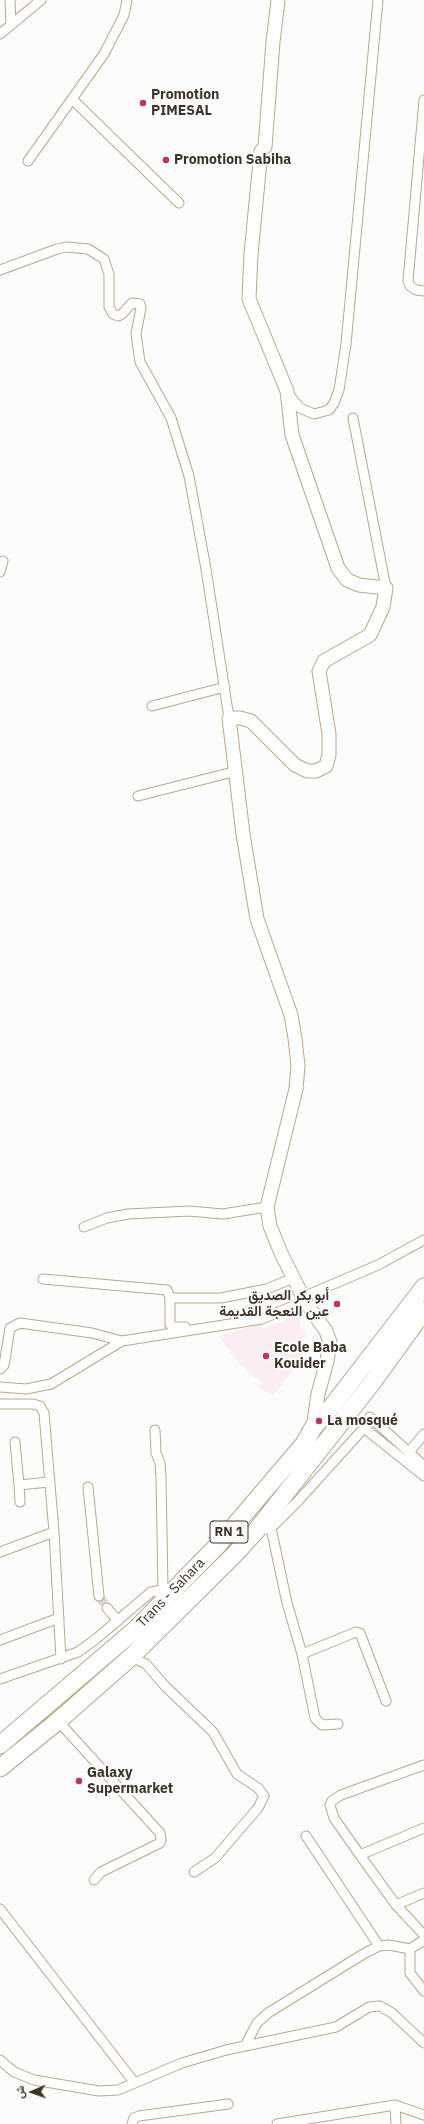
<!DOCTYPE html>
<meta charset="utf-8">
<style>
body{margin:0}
#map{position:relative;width:424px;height:2124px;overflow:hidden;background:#fcfcfc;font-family:"IBM Plex Sans",Vazirmatn,sans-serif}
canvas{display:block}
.north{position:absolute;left:12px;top:2072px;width:40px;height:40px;-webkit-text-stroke:3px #fcfcfc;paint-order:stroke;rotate:268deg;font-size:11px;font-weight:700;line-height:16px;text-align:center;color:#3d3429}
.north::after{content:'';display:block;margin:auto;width:14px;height:18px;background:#3d3429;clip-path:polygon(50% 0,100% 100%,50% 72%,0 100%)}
</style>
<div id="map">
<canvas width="424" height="2124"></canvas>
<div class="north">ش</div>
</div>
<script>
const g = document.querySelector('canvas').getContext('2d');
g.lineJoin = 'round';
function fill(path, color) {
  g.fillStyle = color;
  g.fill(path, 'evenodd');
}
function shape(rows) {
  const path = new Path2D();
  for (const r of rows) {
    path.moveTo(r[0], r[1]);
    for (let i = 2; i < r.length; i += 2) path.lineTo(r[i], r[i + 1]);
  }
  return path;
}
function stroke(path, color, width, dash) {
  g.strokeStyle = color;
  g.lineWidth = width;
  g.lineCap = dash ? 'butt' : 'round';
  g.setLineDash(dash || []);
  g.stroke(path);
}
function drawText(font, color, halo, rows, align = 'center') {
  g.font = font + ' "IBM Plex Sans",Vazirmatn,sans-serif';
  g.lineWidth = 4;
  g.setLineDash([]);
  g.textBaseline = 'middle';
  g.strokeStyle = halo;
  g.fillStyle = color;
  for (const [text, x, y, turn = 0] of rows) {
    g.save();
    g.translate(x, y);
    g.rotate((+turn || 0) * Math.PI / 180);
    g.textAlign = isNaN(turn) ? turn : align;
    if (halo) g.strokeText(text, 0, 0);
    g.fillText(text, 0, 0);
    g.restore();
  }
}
const education = shape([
 [296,1311,303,1331,307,1336,301,1339,302,1353,297,1360,302,1364,299,1367,297,1365,273,1396,258,1387,262,1383,239,1364,219,1337,260,1324,262,1329,286,1321,284,1315]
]);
const streetTunnel = shape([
 [99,1596,107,1608]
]);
const street = shape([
 [10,0,11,25],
 [0,34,41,0],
 [72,99,179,203],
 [424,100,408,281,410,286,416,290,424,291],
 [28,161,104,54,124,15,127,0],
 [0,270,57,249,66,247,88,249,104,259,109,274,109,307,113,314,118,316,122,314,132,303,140,304,141,308,136,334,140,362,171,418,189,476,206,569,229,718],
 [289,395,300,408,314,414,329,410,334,403,339,390,346,344,378,0],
 [353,418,386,588],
 [0,572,3,561],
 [152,706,225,687],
 [138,796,237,771],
 [84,1227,107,1218,128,1214,189,1211,223,1214,267,1207],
 [43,1279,167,1290,170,1298,221,1298,267,1289,293,1278],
 [303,1297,378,1265,424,1240],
 [170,1298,170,1325,174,1327,185,1327],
 [0,1369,4,1365,10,1328,20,1323,92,1333,122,1341],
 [0,1387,26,1389,51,1384,122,1341,262,1319,305,1301],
 [0,1404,33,1404,40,1406,44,1413,54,1532],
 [364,1428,424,1476],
 [155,1430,156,1453,160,1463,161,1477,163,1589],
 [15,1442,19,1485],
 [409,1452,424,1434],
 [88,1487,99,1596],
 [20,1502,19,1485,49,1482],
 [271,1528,287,1603,302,1654,315,1718,322,1725,338,1724],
 [257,1531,271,1528,298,1501,364,1428,370,1417,424,1466],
 [0,1552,54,1532,61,1659],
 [107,1608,118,1621],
 [0,1640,59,1618],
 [302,1654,356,1632,360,1633,386,1701],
 [131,1657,146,1664,165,1686,213,1732,237,1774,258,1788,264,1796,258,1808,215,1858,194,1872],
 [0,1679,78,1652,96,1639,151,1592,174,1588],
 [58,1721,160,1833,161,1839,160,1843,101,1872,94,1880],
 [424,1765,341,1795,332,1801,330,1805,334,1818,360,1855,396,1905,424,1935],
 [306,1836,379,1946],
 [360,1855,424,1828],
 [396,1905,424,1893],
 [0,1909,134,2082],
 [410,1949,410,1973,424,1991],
 [245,2046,257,2023,268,2013,365,1953,379,1946,389,1945,410,1949,424,1940],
 [0,2060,14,2072,34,2080,99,2091,118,2090,182,2063,226,2050,336,2027,369,2007,380,2006,392,2013,424,2043],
 [395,2105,396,2124],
 [132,2124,134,2118,139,2116,228,2104],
 [277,2124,395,2105,424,2115]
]);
const secondary = shape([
 [278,0,273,42,265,147,261,151,251,254,249,299,287,391,292,435,338,568,347,580,359,585,386,588,383,607,370,635,324,661,319,671,329,734,329,755,326,766,316,771,307,771,295,765,251,721,240,718,229,718,243,834,257,919,291,1015,295,1038,298,1066,296,1089,267,1207,270,1226,281,1253,305,1301,326,1331,330,1342,327,1361,318,1394,313,1428]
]);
const highway = shape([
 [0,1745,136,1629,217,1546,304,1444,313,1428,333,1405,424,1287],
 [0,1768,58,1721,131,1657,234,1555,256,1531,372,1383,424,1311]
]);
const markers = [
 [143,103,4,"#bc3168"],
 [166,160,4,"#bc3168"],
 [337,1304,4,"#bc3168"],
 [266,1356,4,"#bc3168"],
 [319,1421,4,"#bc3168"],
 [79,1781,4,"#bc3168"]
];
const shields = [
 [229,1532,38]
];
const shieldNames = [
 ["RN 1",229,1532]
];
const poiNames = [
 ["Promotion",151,95],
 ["PIMESAL",151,111],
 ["Promotion Sabiha",174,160],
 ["أبو بكر الصديق",329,1296,"right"],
 ["عين النعجة القديمة",329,1312,"right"],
 ["Ecole Baba",274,1348],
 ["Kouider",274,1364],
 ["La mosqué",327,1421],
 ["Galaxy",87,1773],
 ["Supermarket",87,1789]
];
const streetNames = [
 ["Trans - Sahara",171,1593,-46]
];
fill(education, '#fcedf3');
stroke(streetTunnel, '#d6d4d2', 9, [9, 4.5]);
stroke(street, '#bba68a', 11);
stroke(secondary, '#bba68a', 15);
stroke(highway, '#bba68a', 19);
stroke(street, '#fff', 9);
stroke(secondary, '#fff', 13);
stroke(highway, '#fff', 17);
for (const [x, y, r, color] of markers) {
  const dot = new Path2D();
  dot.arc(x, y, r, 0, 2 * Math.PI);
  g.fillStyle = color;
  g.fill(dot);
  stroke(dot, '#fcfcfc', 1.5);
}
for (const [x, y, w] of shields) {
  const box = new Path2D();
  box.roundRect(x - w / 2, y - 11, w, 22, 3);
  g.fillStyle = '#fcfcfc';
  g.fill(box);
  stroke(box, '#3d3429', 1);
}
drawText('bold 13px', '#3d3429', null, shieldNames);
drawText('bold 14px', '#3d3429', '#fcfcfc', poiNames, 'left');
drawText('14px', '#3d3429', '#fcfcfc', streetNames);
</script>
